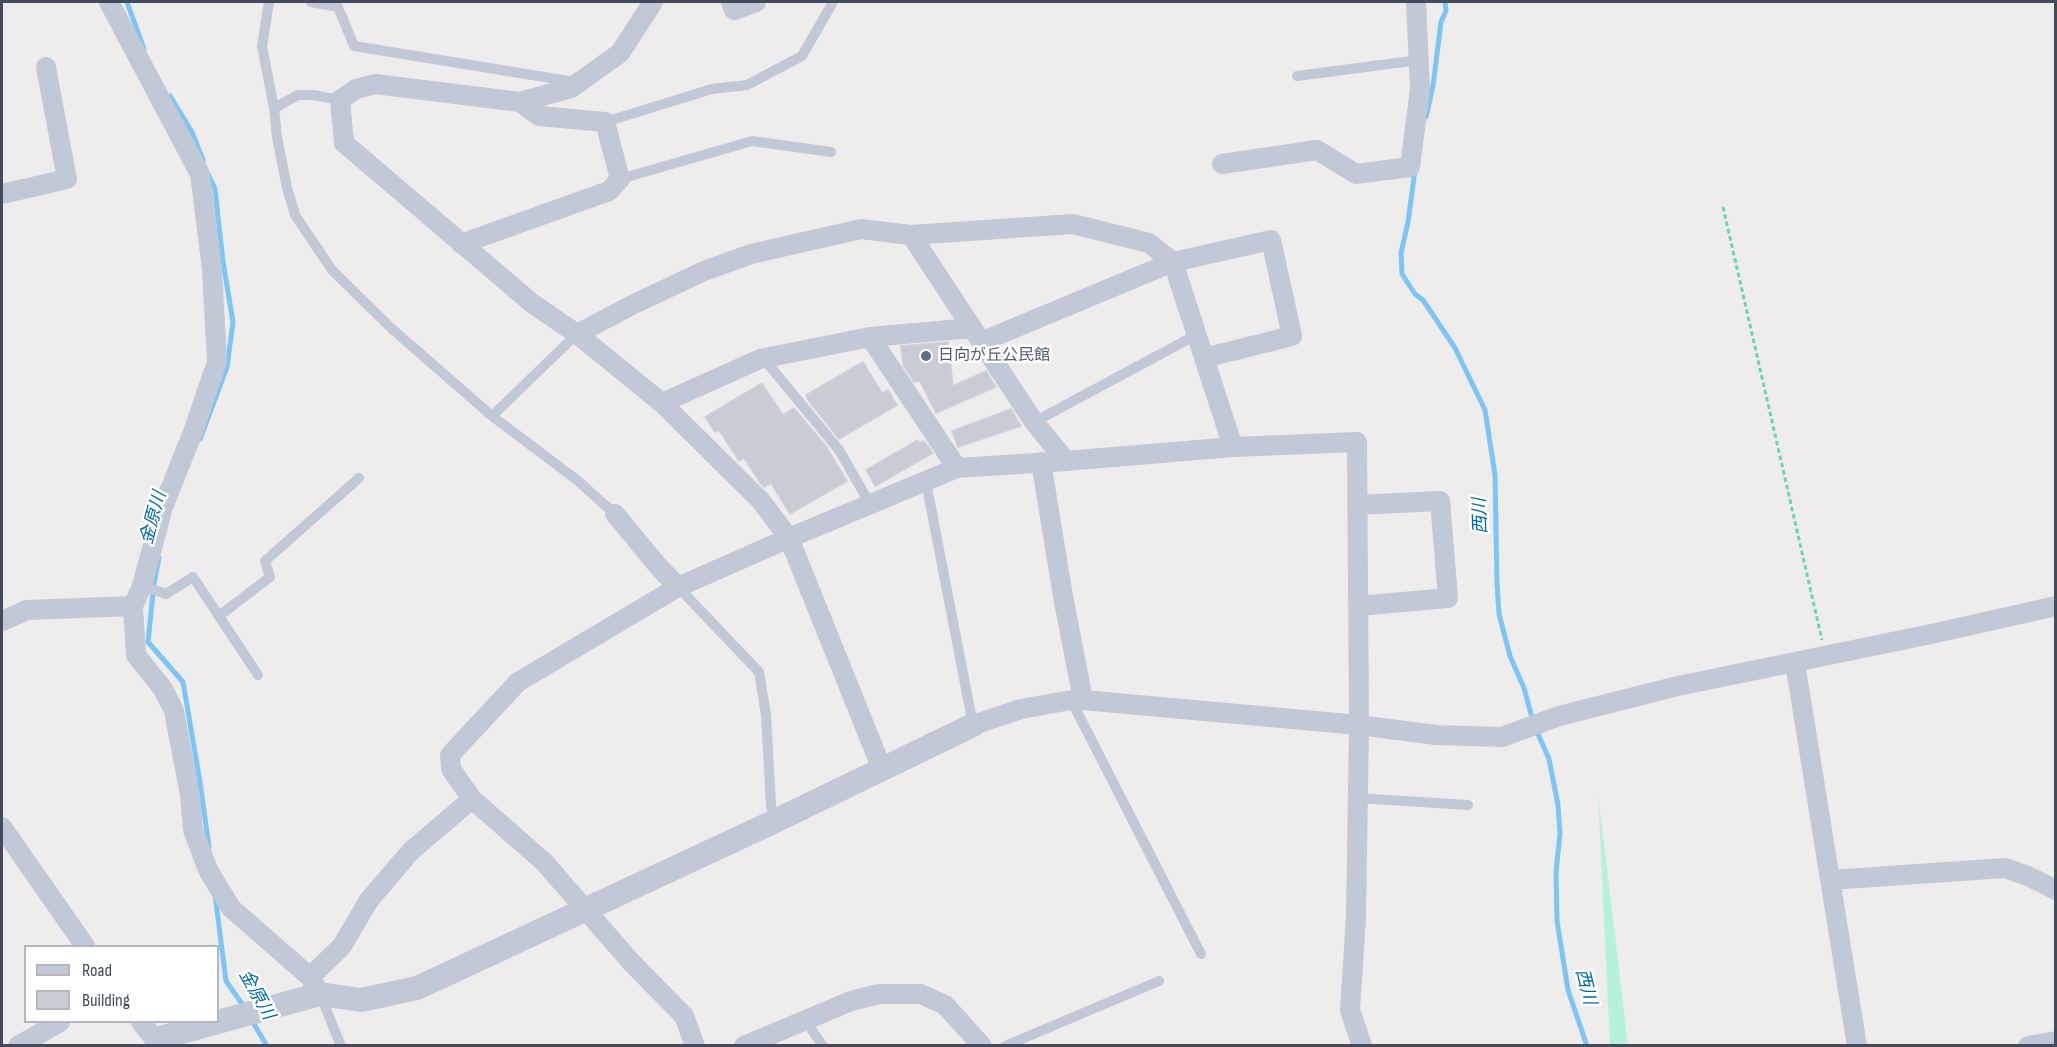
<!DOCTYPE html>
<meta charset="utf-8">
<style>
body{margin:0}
#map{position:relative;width:2057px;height:1047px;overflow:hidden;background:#efecec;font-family:"Sofia Sans Condensed",sans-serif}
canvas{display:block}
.frame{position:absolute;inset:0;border:3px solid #434b5c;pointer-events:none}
.legend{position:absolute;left:24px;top:945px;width:195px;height:78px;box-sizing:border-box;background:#fff;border:2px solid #b4b7be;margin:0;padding:8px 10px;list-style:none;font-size:18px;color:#434b5c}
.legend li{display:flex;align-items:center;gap:12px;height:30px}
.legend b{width:30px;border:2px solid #b4b7be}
</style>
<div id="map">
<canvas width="2057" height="1047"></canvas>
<div class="frame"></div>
<ul class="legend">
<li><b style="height:8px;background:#c1c8d6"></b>Road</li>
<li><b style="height:16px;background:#caccd5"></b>Building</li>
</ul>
</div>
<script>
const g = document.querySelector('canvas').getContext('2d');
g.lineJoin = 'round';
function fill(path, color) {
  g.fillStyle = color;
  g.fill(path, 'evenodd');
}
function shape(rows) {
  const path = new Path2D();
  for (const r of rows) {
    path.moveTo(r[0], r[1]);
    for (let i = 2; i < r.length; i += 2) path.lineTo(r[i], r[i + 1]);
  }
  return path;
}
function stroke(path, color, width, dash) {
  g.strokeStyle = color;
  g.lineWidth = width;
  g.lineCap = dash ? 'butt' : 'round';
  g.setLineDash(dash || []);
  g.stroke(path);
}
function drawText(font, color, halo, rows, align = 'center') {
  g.font = font + ' "Sofia Sans Condensed","Noto Sans JP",sans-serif';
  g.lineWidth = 5;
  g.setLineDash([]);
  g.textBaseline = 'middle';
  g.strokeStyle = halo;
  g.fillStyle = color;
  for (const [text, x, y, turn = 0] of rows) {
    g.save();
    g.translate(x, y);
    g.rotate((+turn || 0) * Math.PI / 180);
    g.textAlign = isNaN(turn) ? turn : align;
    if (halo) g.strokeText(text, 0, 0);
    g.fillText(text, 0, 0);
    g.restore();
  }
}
const green = shape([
 [1598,793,1628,1045,1610,1045]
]);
const stream = shape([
 [127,2,144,49],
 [170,96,192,132,203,160],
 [1426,117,1433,86,1441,22,1446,11,1445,2],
 [1415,170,1408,222,1401,253,1402,274,1415,294,1423,300,1455,348,1485,410,1495,475,1497,583,1499,614,1510,656,1524,688,1534,725,1549,759,1558,805,1560,834,1556,872,1557,921,1568,990,1587,1046],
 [200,439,227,367,233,322,223,262,215,189,208,174],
 [159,558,154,583,148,642,183,682,200,782,209,847],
 [215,895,226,981,245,1008],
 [251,1019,267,1046]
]);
const building = shape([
 [948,342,953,386,986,371,996,387,936,413,920,381,914,382,903,365,901,346,948,342],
 [863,362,882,393,888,390,897,405,839,439,808,400,806,395,863,362],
 [762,383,783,415,794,408,826,446,847,481,790,514,771,483,764,487,761,484,744,458,739,461,719,430,715,432,705,417,762,383],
 [1011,409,1021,426,958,447,952,431,1011,409],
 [918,440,919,443,924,441,933,453,875,486,866,470,918,440]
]);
const path = shape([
 [2055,88,2056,88],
 [1723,207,1822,640]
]);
const service = shape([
 [269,2,262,46,274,108],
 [311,2,338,7,354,46,575,82],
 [1297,76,1419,60],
 [340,100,313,95,298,95,274,108,277,137,287,188,295,215,332,270,391,328,492,416,577,480,615,514],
 [605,122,712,89,747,85,802,56,833,2],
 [620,179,752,141,831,152],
 [763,358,839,450,870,504],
 [492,416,577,334],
 [1034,422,1196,335],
 [926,482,973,725],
 [142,586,166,594,193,577,258,675],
 [678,587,759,672,766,715,771,806,775,821],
 [219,616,270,577,265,561,359,478],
 [1071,700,1201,954],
 [1358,798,1468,805],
 [320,994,341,1046],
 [805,1020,823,1046],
 [1005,1046,1159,981]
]);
const minor = shape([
 [109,2,200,174,212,270,217,362,193,432,163,507,142,586,133,606,136,655,163,689,174,711,190,795,193,830,208,870,231,908,310,977,320,994],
 [653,2,620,53,571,88,520,102,375,84,356,89,340,100,344,143,533,304,577,334,662,403,761,501,789,538,882,769],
 [731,2,734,10,756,2],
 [1222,164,1317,150,1356,174,1410,167,1420,89,1416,2],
 [2,194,67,179,46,67],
 [911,235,1034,422,1066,461],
 [461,244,609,191,620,179,605,122,539,116,520,102],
 [577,334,634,304,704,271,751,254,861,229,911,235,1073,224,1149,243,1173,262,1233,447],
 [870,337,957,468],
 [981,342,1173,262,1271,240,1292,336,1204,358],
 [662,403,760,359,870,337,972,328],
 [1041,462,1063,596,1083,700],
 [1357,505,1440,501,1448,598,1358,606],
 [615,514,658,566,678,587],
 [2,621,27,610,133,606],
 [1795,663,1857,1046],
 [973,725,1021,709,1071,700,1083,700,1359,725,1436,735,1502,737,1559,716,1678,686,1936,633,2056,606],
 [472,799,451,769,450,755,518,682,678,587,789,538,957,468,1066,461,1233,447,1357,442,1359,725,1356,917,1350,1010,1362,1046],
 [2,827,85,946],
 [1830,880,2005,868,2028,876,2056,890],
 [310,977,342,946,369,900,411,851,472,799,544,862,632,963,684,1016,695,1046],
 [141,1022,160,1046],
 [18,1046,60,1022],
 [744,1046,851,1001,879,994,921,994,945,1005,982,1046],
 [2028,1046,2056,1041]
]);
const tertiary = shape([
 [156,1039,320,994,361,1000,417,988,775,821,973,725]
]);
const markers = [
 [926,356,6,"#5c6f8a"]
];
const serviceNames = [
 ["日向が丘公民館",938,356]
];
const waterNames = [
 ["西川",1481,516,-92],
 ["金原川",154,518,-75],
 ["西川",1585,987,76],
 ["金原川",256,995,61]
];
fill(green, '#b4f3d9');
stroke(stream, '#7cc5f5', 5);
fill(building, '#caccd5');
stroke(building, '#cfd0d9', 1.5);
stroke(path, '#69d5b4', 3, [4.5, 3]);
stroke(service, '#c1c8d6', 10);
stroke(minor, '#c1c8d6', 20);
stroke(tertiary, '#c1c8d6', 24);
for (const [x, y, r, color] of markers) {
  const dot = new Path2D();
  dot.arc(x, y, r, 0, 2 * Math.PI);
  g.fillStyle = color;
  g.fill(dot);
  stroke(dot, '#fff', 2);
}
drawText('16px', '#4e5e75', '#fff', serviceNames, 'left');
drawText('italic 18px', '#006ab1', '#fff', waterNames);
</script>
